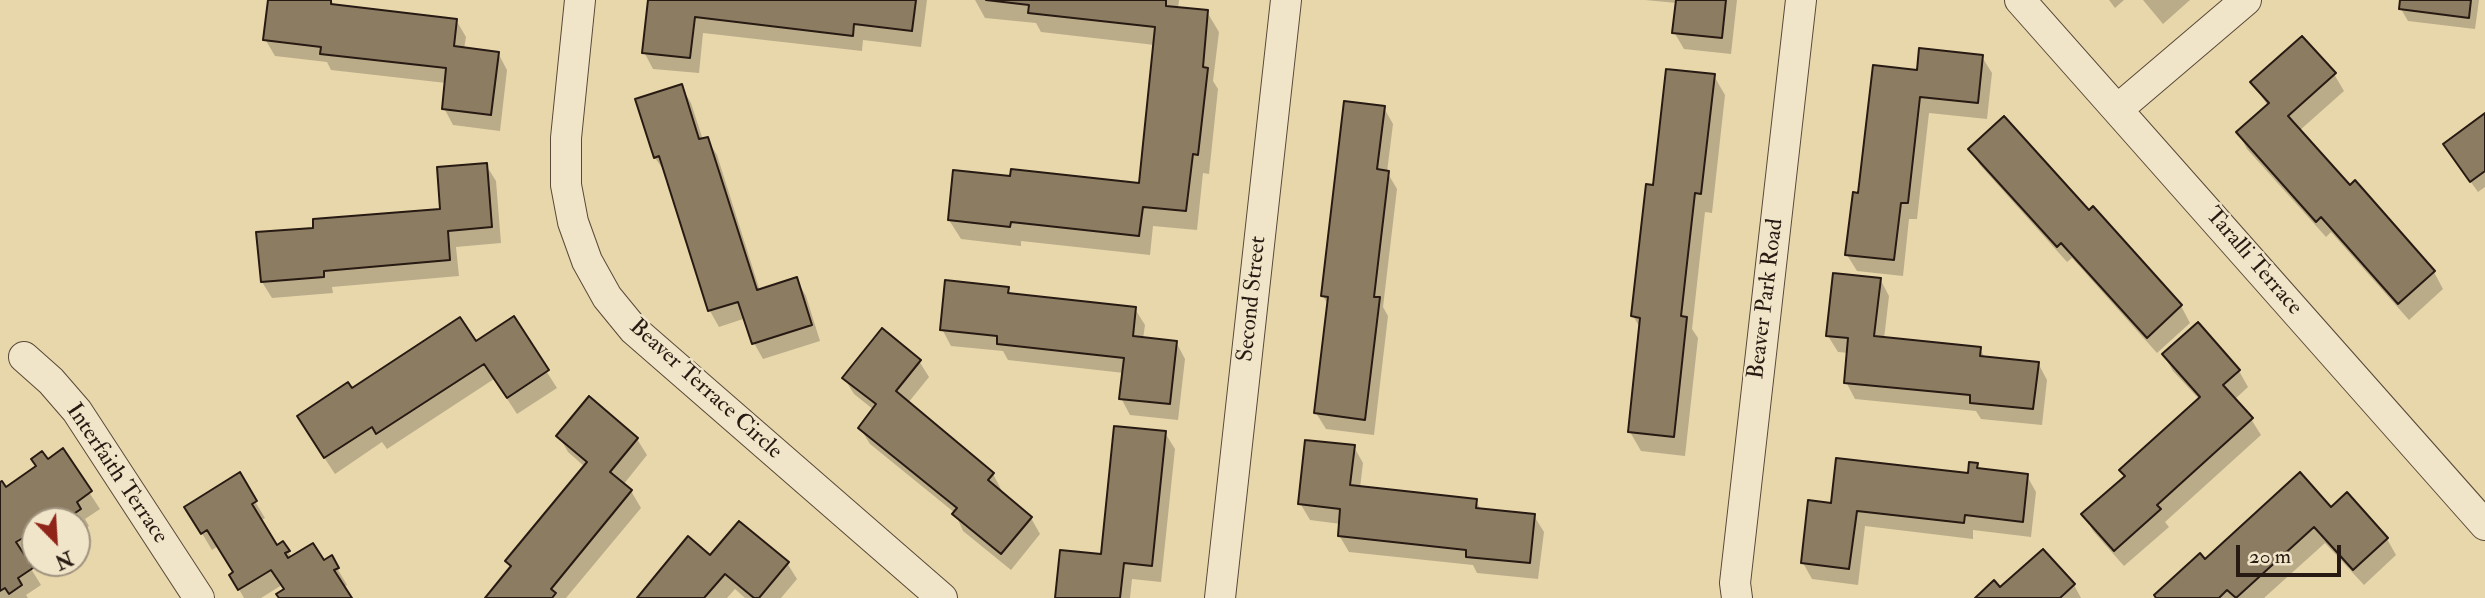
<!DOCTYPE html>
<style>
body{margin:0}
#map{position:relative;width:2485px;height:598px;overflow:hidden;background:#e9d7ac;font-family:"IM FELL Double Pica",serif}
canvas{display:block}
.north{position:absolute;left:21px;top:507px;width:70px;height:70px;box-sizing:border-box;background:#f1e5c9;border:2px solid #a09480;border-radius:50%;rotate:156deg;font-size:19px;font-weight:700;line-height:28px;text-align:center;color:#271a12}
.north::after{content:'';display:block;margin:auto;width:24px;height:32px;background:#8f2418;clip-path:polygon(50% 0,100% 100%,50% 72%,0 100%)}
.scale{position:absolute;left:2236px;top:545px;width:105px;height:32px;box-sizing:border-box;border:4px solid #271a12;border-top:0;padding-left:9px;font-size:21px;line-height:24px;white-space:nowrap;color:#271a12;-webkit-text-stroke:5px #f1e5c9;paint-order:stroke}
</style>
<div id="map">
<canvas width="2485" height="598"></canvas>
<div class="north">N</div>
<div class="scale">20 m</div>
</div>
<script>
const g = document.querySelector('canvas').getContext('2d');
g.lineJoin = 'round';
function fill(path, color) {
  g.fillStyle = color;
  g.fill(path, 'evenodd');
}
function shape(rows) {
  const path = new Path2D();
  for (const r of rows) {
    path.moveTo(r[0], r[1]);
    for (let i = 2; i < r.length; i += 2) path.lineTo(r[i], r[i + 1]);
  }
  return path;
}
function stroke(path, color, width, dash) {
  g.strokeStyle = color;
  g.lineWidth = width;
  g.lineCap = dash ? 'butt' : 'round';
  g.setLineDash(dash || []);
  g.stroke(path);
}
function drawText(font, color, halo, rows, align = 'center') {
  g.font = font + ' "IM FELL Double Pica",serif';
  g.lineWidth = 5;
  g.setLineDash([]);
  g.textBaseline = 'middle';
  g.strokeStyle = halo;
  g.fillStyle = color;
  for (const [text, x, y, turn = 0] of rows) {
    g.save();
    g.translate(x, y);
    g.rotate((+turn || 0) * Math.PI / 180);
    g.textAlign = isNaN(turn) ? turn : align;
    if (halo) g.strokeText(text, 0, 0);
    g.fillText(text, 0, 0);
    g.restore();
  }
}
const shadow = shape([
 [270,0,331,0,335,6,456,20,466,37,464,49,498,53,507,70,500,131,453,125,444,108,446,83,331,70,327,62,275,56,265,39],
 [649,0,927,0,921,47,863,40,862,51,703,33,699,73,653,69,644,52],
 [975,0,1179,0,1178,9,1207,12,1219,32,1213,81,1218,89,1209,174,1203,173,1197,230,1153,226,1150,255,1021,241,1021,246,961,239,949,220,1140,185,1155,45,1041,32,1036,23,985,18],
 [1645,0,1737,0,1731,54,1684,49,1674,32,1677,3],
 [2109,0,2124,0,2115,8],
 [2143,0,2190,0,2163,24],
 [2402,0,2479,0,2475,29,2408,21,2401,9],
 [1982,57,1992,73,1987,119,1929,113,1917,219,1909,219,1903,276,1857,271,1847,255,1860,194,1919,72],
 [2334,74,2344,91,2299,131,2350,188,2355,183,2434,272,2443,289,2409,320,2331,232,2326,237,2247,149,2238,132,2268,106,2252,82],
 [1714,76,1725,95,1712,213,1705,212,1692,329,1698,338,1685,456,1641,451,1630,432,1641,329,1633,316,1655,186],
 [681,86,691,103,703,140,707,139,717,155,760,291,796,279,806,296,820,341,763,359,754,343,746,318,719,327,710,311,666,173,655,158,637,100],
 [1384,108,1393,124,1387,172,1397,189,1383,307,1388,316,1374,435,1326,429,1316,413,1329,306,1323,296],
 [2485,115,2485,187,2478,192,2452,156],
 [1970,149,2089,213,2093,209,2181,306,2190,323,2157,353,2072,258,2067,262,1980,165],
 [486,165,496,181,501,243,456,247,459,276,332,287,333,293,272,298,262,282,315,230,442,210],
 [1880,279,1889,296,1884,339,1980,349,1985,358,2038,363,2047,380,2042,425,1981,419,1976,411,1855,399,1846,382,1849,353,1838,352,1828,336],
 [1008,288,1011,295,1135,309,1145,325,1143,339,1176,342,1185,359,1178,420,1130,415,1121,398,1124,373,1008,360,1003,351,951,346,942,329],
 [513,319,557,388,517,414,494,379,387,449,382,442,335,474,308,433,352,390,476,343],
 [2164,355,2239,371,2248,387,2234,400,2251,419,2261,435,2165,522,2169,527,2124,566,2093,531,2084,514,2126,477,2200,400,2173,371],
 [919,361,929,377,908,403,993,474,1002,491,1001,492,1031,518,1040,534,1011,570,963,531,955,513,870,444,860,428,874,410,854,394,844,378],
 [1165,433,1175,449,1161,582,1132,579,1130,598,1056,598,1103,556],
 [559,436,637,439,647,455,623,485,631,491,641,508,566,598,487,598,512,568,507,561,585,467,568,452],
 [1354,447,1363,463,1360,488,1476,501,1481,510,1534,516,1544,532,1538,579,1477,573,1473,565,1349,552,1339,535,1341,524,1310,520,1300,503],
 [62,451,100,509,85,519,89,526,79,532,77,521,35,521,35,555,34,554,25,559,41,585,26,595,28,598,0,598,0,484,5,489],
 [1977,465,1980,470,2027,476,2036,492,2031,537,1973,530,1973,539,1865,526,1858,585,1812,579,1803,563,1832,505,1970,475],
 [239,475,265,518,260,521,277,547,283,543,292,558,323,563,331,558,347,585,343,587,350,598,281,598,285,590,282,585,261,598,244,598,231,576,235,573,218,546,212,550,186,507],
 [2331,509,2387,539,2396,555,2364,585,2325,543,2264,598,2157,598,2205,561],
 [710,557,787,563,797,579,781,598,745,598,735,589,727,598,639,598],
 [2074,585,2081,598,1977,598,2000,590]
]);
const building = shape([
 [268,0,331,0,331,4,457,19,454,46,499,52,491,115,442,109,446,68,320,54,321,47,263,40,268,0],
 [648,0,916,0,912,31,854,24,853,36,695,17,690,58,642,53,648,0],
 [986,0,1166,0,1166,6,1208,10,1203,67,1208,68,1198,155,1193,154,1186,211,1143,207,1139,236,1011,222,1010,227,948,220,953,170,1010,176,1011,169,1139,183,1155,27,1028,13,1029,5,986,0],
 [1676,0,1726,0,1722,38,1672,33,1676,0],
 [2400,0,2471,0,2469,18,2399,9,2400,0],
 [2302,36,2336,73,2288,116,2350,185,2355,180,2435,271,2398,304,2321,217,2316,222,2236,132,2269,103,2250,82,2302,36],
 [1919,48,1983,55,1978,103,1920,97,1908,203,1901,203,1894,260,1845,255,1853,192,1858,193,1873,65,1917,70,1919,48],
 [1666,69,1715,74,1701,194,1695,193,1681,316,1687,317,1674,437,1628,432,1640,318,1631,316,1646,184,1653,185,1666,69],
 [682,84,699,139,708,137,757,290,797,277,812,325,752,344,738,302,708,311,659,156,654,158,635,99,682,84],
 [1344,101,1385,106,1377,169,1389,171,1374,297,1380,297,1365,420,1314,413,1328,297,1321,296,1344,101],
 [2485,113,2485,171,2470,182,2443,144,2485,113],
 [2004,116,2089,210,2093,206,2182,305,2147,338,2061,243,2057,247,1968,149,2004,116],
 [487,163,492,227,448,231,450,260,324,271,324,277,261,282,256,232,313,228,313,219,440,209,437,167,487,163],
 [1833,273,1881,278,1874,336,1981,347,1980,356,2039,362,2033,409,1970,403,1970,395,1844,383,1848,338,1826,336,1833,273],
 [945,280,1009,287,1008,293,1136,307,1133,336,1177,341,1170,404,1119,399,1124,358,997,344,997,336,940,330,945,280],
 [514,316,549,370,507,398,484,364,376,434,372,427,324,458,297,416,348,382,352,388,460,317,476,341,514,316],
 [2198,322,2240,370,2223,385,2253,418,2157,505,2161,509,2114,551,2081,514,2125,476,2119,470,2200,397,2162,354,2198,322],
 [882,328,921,360,896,391,994,473,988,480,1032,517,1001,554,952,514,957,508,858,428,876,404,842,378,882,328],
 [589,396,638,438,610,472,632,490,551,589,556,593,552,598,485,598,511,566,505,561,587,462,556,436,589,396],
 [1114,426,1166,431,1152,566,1124,563,1120,598,1055,598,1060,550,1101,554,1114,426],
 [1305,440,1355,445,1350,485,1477,499,1476,508,1535,514,1530,563,1466,557,1466,550,1338,536,1340,509,1298,504,1305,440],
 [63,448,92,491,77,502,81,509,69,517,64,511,49,521,35,521,35,539,27,544,23,538,16,542,33,568,18,578,22,585,9,594,5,588,0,591,0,482,2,481,6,487,36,466,31,459,42,451,48,459,63,448],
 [1836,458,1968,473,1969,462,1978,463,1977,468,2028,474,2023,522,1965,515,1964,523,1857,511,1849,569,1801,563,1808,500,1831,503,1836,458],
 [240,472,257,501,252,504,277,545,283,541,290,551,285,553,288,558,313,543,324,560,332,555,339,568,334,570,352,598,279,598,276,594,284,589,271,570,238,590,229,575,233,572,207,530,201,534,184,507,240,472],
 [2300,472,2331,507,2347,492,2388,538,2353,570,2314,527,2236,598,2227,590,2219,598,2156,598,2154,595,2200,553,2205,559,2300,472],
 [739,521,789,562,759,598,754,598,725,574,704,598,637,598,688,536,710,555,739,521],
 [2043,549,2075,584,2060,598,1975,598,1994,580,2000,587,2043,549]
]);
const minor = shape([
 [580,0,566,138,566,185,573,222,587,261,607,297,634,330,942,598],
 [2020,0,2485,525],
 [2118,109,2246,0],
 [24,357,51,381,77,411,199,598],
 [1220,598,1286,0],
 [1737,598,1735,583,1801,0]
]);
const streetNames = [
 ["Taralli Terrace",2253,262,49],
 ["Second Street",1253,299,-84],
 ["Beaver Park Road",1767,299,-83],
 ["Beaver Terrace Circle",705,390,42],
 ["Interfaith Terrace",116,474,56]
];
fill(shadow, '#0003');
fill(building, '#8c7c62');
stroke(building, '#271a12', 2);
stroke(minor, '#584938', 32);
stroke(minor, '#f1e5c9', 30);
drawText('23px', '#271a12', '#f1e5c9', streetNames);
</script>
